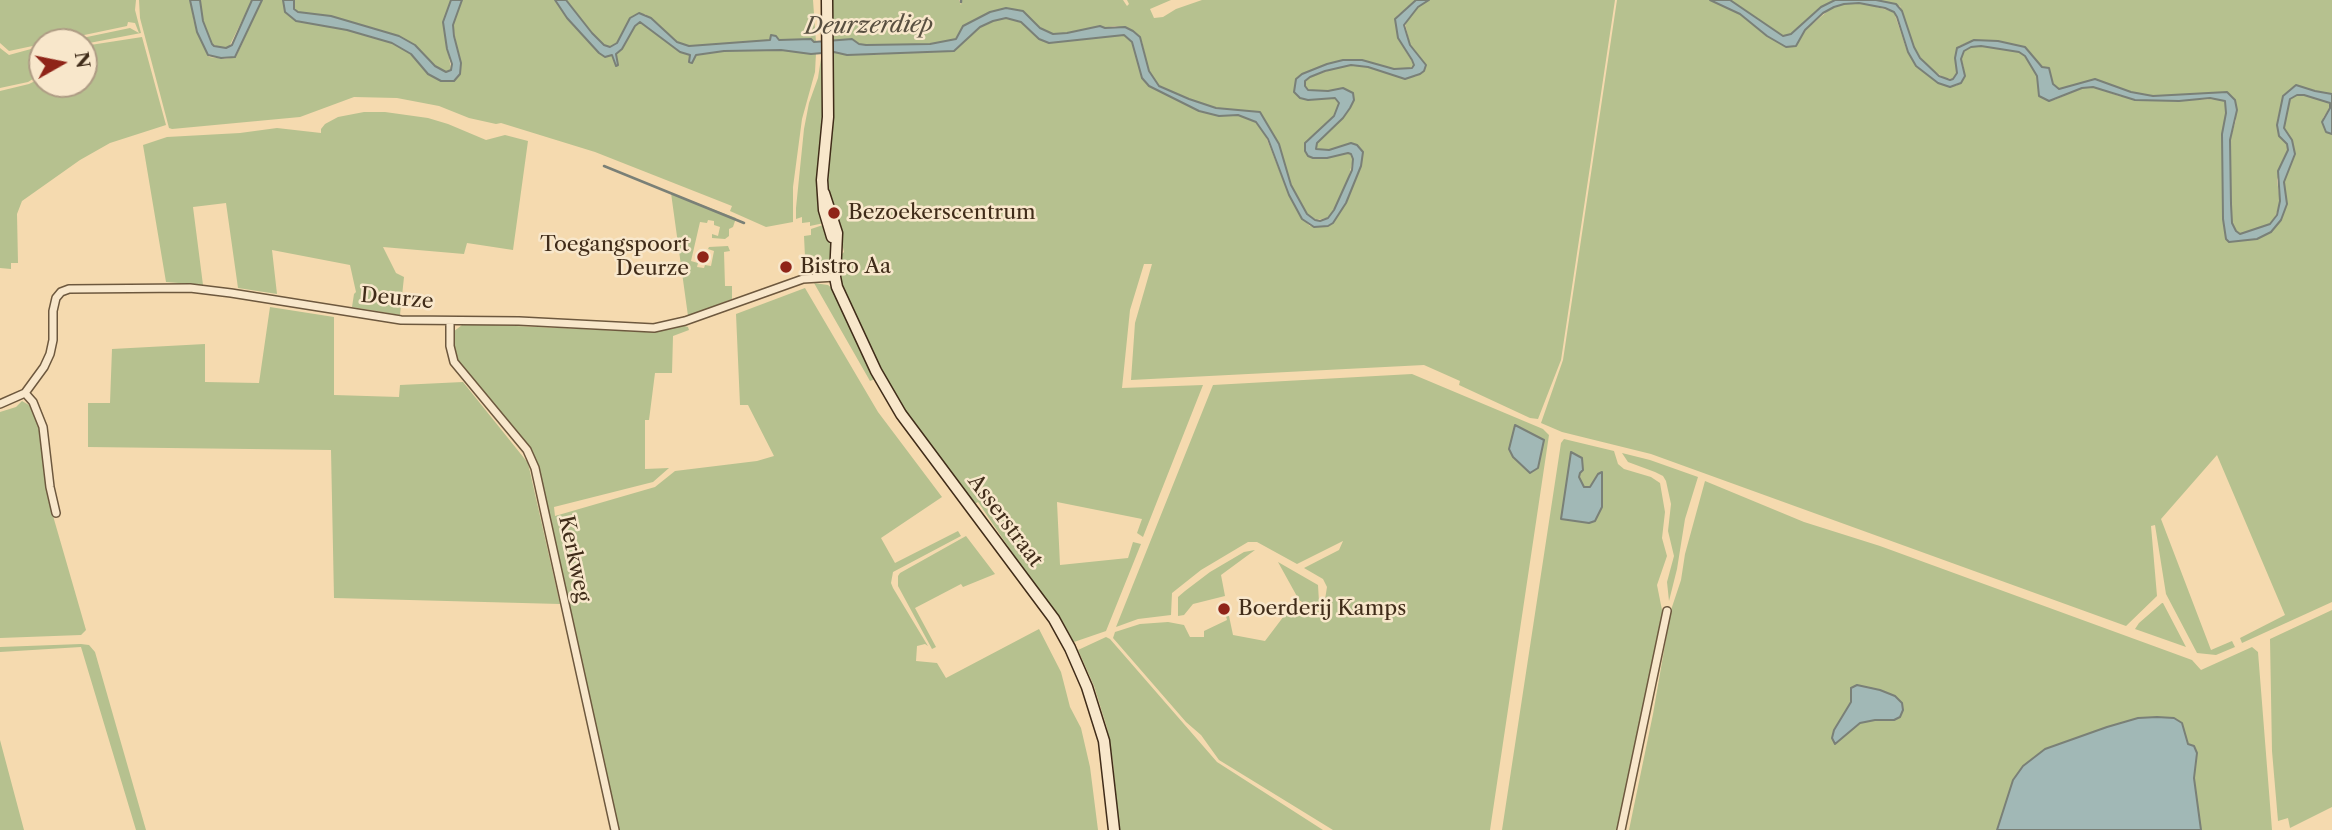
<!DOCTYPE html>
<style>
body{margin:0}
#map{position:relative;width:2332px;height:830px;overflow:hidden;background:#f5daaf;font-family:"Libre Caslon Text",serif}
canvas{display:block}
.north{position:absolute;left:28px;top:28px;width:70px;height:70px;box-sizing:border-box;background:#f8e7cb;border:2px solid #ae9c84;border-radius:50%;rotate:81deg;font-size:19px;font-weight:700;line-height:28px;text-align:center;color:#402c19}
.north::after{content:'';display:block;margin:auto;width:24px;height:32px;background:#8f2418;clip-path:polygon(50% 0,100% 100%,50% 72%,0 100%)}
</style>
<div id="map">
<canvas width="2332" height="830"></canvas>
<div class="north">N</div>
</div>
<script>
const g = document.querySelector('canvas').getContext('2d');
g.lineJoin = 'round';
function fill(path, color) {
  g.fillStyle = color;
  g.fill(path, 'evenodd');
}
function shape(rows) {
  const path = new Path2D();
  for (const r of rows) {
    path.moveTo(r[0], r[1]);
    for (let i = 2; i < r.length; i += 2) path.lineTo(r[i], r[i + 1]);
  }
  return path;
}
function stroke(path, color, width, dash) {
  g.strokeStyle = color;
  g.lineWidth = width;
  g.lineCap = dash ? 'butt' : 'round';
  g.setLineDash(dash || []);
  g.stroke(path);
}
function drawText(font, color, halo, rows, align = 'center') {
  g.font = font + ' "Libre Caslon Text",serif';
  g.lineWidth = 5;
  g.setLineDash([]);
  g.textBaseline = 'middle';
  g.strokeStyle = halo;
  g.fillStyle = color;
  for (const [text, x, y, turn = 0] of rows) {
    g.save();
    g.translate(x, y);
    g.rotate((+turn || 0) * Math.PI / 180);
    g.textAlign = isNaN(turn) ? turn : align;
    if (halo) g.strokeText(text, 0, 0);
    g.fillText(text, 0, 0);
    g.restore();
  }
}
const green = shape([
 [0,0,136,0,135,10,141,33,84,44,63,42,130,28,139,33,135,23,128,22,127,26,51,42,42,42,42,44,9,51,0,43],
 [139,0,190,0,194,22,207,54,209,57,225,59,236,57,262,0,283,0,285,12,296,21,347,30,392,43,411,54,429,74,447,82,456,79,461,71,453,25,462,0,555,0,567,18,599,53,605,57,612,55,616,66,618,65,616,54,622,49,635,26,640,22,680,52,690,55,689,62,691,63,696,55,724,51,781,50,816,53,815,72,802,119,793,187,793,222,766,227,730,211,732,206,595,152,501,123,496,124,469,118,439,106,397,98,354,97,300,117,172,129,169,128,140,18],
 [200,0,252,0,229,47,219,47,212,44,203,21],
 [294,0,451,0,443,23,451,69,446,72,435,66,415,45,399,36,331,16,298,12,294,9],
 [566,0,813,0,816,42,811,39,779,40,776,36,771,36,770,40,685,46,673,39,645,14,630,18,617,43,610,47,604,45,592,33],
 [831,0,959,0,961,5,962,0,1123,0,1127,6,1129,4,1127,0,1171,0,1150,9,1154,18,1163,17,1176,9,1202,0,1416,0,1397,16,1398,38,1414,65,1407,70,1394,69,1362,60,1343,60,1327,64,1302,74,1304,99,1335,98,1339,103,1334,116,1305,143,1305,151,1308,156,1319,158,1348,153,1351,154,1353,160,1347,183,1332,213,1327,218,1316,220,1307,214,1291,185,1279,144,1260,112,1216,108,1189,99,1159,86,1149,71,1142,42,1130,29,1115,26,1103,28,1100,26,1067,33,1053,34,1040,28,1023,11,1006,8,992,11,962,27,956,39,949,42,923,45,866,45,859,44,852,39,832,42],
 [1429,0,1615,0,1561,360,1538,419,1530,418,1459,385,1460,381,1424,365,1131,380,1135,323,1152,264,1144,264,1130,310,1122,388,1203,385,1143,537,1137,533,1142,519,1057,502,1060,565,1128,558,1133,542,1141,544,1106,631,1074,642,1060,617,1028,576,978,502,973,505,924,439,885,380,839,278,841,255,844,252,837,222,839,220,827,188,826,176,834,93,834,52,865,55,954,51,980,27,993,21,1006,18,1021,22,1039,39,1049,43,1113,35,1126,35,1132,42,1142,78,1149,86,1196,110,1219,116,1238,115,1256,122,1264,132,1289,195,1301,217,1310,226,1318,227,1333,223,1346,203,1361,166,1363,152,1357,145,1351,143,1329,150,1316,149,1317,143,1344,116,1354,99,1352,92,1340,88,1328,91,1308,90,1305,86,1305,81,1310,77,1339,67,1351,65,1368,66,1405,78,1417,76,1424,71,1426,65,1410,45,1405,23,1418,7],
 [1617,0,1710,0,1740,14,1767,36,1786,47,1794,47,1801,34,1830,9,1844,4,1863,3,1894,12,1906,48,1916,65,1938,83,1948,86,1956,86,1963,79,1964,68,1961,58,1964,51,1971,47,1981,46,2019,52,2025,56,2037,76,2039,96,2054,100,2082,88,2093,87,2119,96,2144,101,2219,99,2226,102,2226,113,2222,134,2223,219,2226,239,2229,242,2271,232,2287,204,2284,182,2295,154,2284,128,2290,99,2297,95,2304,95,2330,103,2330,107,2323,118,2326,132,2332,134,2332,602,2242,643,2240,638,2285,615,2217,455,2161,519,2211,650,2232,641,2235,647,2216,655,2197,653,2166,594,2155,525,2151,526,2157,596,2126,626,1651,454,1562,432,1541,423,1563,360],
 [1730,0,1835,0,1821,7,1791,34,1782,36],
 [1876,0,2332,0,2332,94,2315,91,2296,85,2283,96,2277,122,2281,139,2287,144,2288,150,2277,180,2280,201,2276,215,2270,224,2240,234,2236,232,2232,223,2231,204,2230,140,2236,120,2223,92,2153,96,2131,92,2095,79,2059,89,2053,84,2049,68,2042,67,2025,47,1998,41,1974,40,1959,46,1955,58,1957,73,1953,79,1945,78,1929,68,1916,52,1900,6],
 [142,37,166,125,110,143,80,160,22,201,17,214,18,263,11,263,11,269,0,268,0,91,29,84,37,80,42,73,42,84,84,84,84,46],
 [42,46,42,69,38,76,28,82,0,88,0,48,9,55],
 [821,58,823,58,824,223,810,226,810,222,802,223,802,217,796,219,796,208,804,129,809,103,818,78],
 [364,112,385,112,428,118,448,124,486,140,505,135,528,141,513,250,467,243,464,254,383,247,396,273,404,277,400,315,352,307,354,294,356,292,350,265,272,250,277,294,238,288,226,203,193,207,203,285,166,282,143,145,167,137,240,133,277,128,321,133,321,129,325,124,338,117],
 [671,193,736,218,733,227,729,229,729,236,725,239,712,238,712,234,718,236,720,227,714,225,714,221,708,220,707,223,700,222,691,261,698,263,697,267,704,268,705,265,711,266,714,251,708,249,709,247,728,246,730,251,724,252,725,286,732,286,732,299,688,316],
 [823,225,831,246,831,266,824,273,811,274,809,269,814,267,813,257,805,257,804,236,811,235,811,229],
 [814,283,828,285,833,289,875,379,870,381],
 [805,288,878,412,942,497,881,538,895,563,958,531,961,536,893,572,891,583,893,588,928,646,925,644,917,646,916,661,937,663,946,678,1039,629,1061,672,1070,707,1081,728,1090,767,1098,830,618,830,536,465,458,363,452,349,453,332,462,325,472,324,646,332,681,325,688,327,689,330,673,336,672,373,655,373,649,420,645,420,645,469,669,468,653,482,554,507,555,516,655,487,675,471,757,461,774,456,748,405,740,405,736,314],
 [270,307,334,317,334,395,399,397,400,385,463,382,528,463,560,604,334,598,331,450,88,447,88,403,110,403,112,349,205,344,205,382,259,383],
 [1412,374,1543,429,1549,435,1490,830,1333,830,1219,760,1201,735,1186,722,1113,638,1115,632,1140,624,1168,622,1184,625,1190,637,1204,637,1204,631,1227,620,1226,616,1229,616,1233,635,1265,641,1293,604,1310,617,1315,610,1299,600,1278,562,1318,585,1319,602,1316,610,1323,612,1327,587,1323,579,1304,568,1339,550,1343,541,1297,564,1257,542,1248,542,1201,570,1172,593,1171,615,1138,619,1116,627,1213,385],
 [22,401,29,405,40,429,49,502,86,630,81,635,0,638,0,412,16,407],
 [1564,439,1614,451,1618,464,1624,469,1651,477,1660,483,1665,512,1662,538,1667,556,1657,585,1663,615,1617,830,1502,830,1561,443],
 [1622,453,1650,460,1698,477,1685,519,1677,569,1669,601,1667,582,1674,556,1668,531,1671,504,1666,481,1663,476,1655,472,1628,462],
 [1705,481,1804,522,1880,546,2192,660,2201,670,2252,647,2258,652,2272,830,2201,830,2194,778,2197,753,2107,727,2045,749,2005,808,1997,830,1629,830,1653,714,1671,610,1681,580,1685,554],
 [1851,702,1894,720,1875,720,1860,723,1835,744,1834,730],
 [966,536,995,574,963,587,961,584,915,608,936,647,932,649,898,586,898,576,900,573],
 [1255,550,1221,575,1225,596,1193,604,1184,615,1178,616,1178,597,1185,591,1210,572,1244,552],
 [2162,603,2163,603,2186,647,2135,629,2139,623],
 [2332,610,2332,807,2290,828,2288,818,2278,821,2272,751,2270,639],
 [1106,637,1110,639,1217,762,1323,830,1119,830,1113,762,1107,728,1094,686,1078,650],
 [81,644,89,645,95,652,146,830,136,830,81,647,0,652,0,647],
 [0,740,24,830,0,830]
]);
const water = shape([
 [190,0,200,0,203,21,212,44,214,46,226,48,232,45,252,0,262,0,235,57,221,58,208,55,197,32,190,0],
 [283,0,294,0,294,9,298,12,331,16,399,36,415,45,435,66,446,72,451,70,452,64,447,49,443,22,451,0,462,0,453,25,454,36,461,63,460,74,454,81,441,81,428,74,411,54,392,43,347,30,296,21,285,12,283,0],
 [555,0,566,0,592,33,604,45,610,47,617,43,630,18,639,13,651,18,677,42,689,46,770,40,771,35,776,36,779,40,811,39,814,42,852,39,859,44,866,45,930,44,956,39,963,26,990,12,1006,8,1023,11,1040,28,1053,34,1067,33,1100,26,1105,28,1125,27,1133,31,1140,37,1149,71,1159,86,1189,99,1216,108,1260,112,1279,144,1291,185,1307,214,1315,220,1320,221,1328,218,1334,210,1352,170,1353,159,1351,154,1348,153,1327,158,1313,158,1308,156,1305,151,1305,143,1334,116,1339,103,1335,98,1308,100,1300,98,1294,92,1296,79,1302,74,1327,64,1343,60,1362,60,1394,69,1412,68,1414,65,1412,60,1398,38,1395,19,1416,0,1429,0,1418,7,1404,25,1410,45,1426,65,1424,71,1420,74,1405,79,1368,67,1351,65,1325,71,1310,77,1305,81,1305,86,1308,90,1328,91,1343,88,1353,93,1354,100,1350,108,1343,118,1317,143,1316,149,1329,150,1351,143,1357,145,1363,152,1361,166,1346,203,1333,223,1328,226,1314,227,1302,219,1289,195,1268,139,1256,122,1238,115,1219,116,1199,111,1149,86,1142,78,1132,42,1124,35,1049,43,1039,39,1021,22,1006,18,993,21,980,27,954,51,847,55,834,52,811,54,781,50,724,51,696,55,692,63,689,62,690,55,680,52,640,22,635,26,622,49,616,54,618,65,616,66,612,55,605,57,599,53,567,18,555,0],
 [1710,0,1730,0,1783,36,1791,34,1821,7,1835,0,1876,0,1896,4,1902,11,1914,47,1920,58,1939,76,1950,80,1953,79,1957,73,1955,58,1957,48,1974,40,1998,41,2025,47,2042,67,2049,68,2053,84,2059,89,2095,79,2131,92,2153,96,2227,92,2235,100,2237,110,2230,140,2231,204,2232,223,2236,231,2240,234,2270,224,2277,215,2280,201,2278,171,2288,150,2287,144,2279,136,2277,125,2283,96,2296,85,2315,91,2332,94,2332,134,2326,132,2322,122,2330,108,2330,103,2304,95,2297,95,2290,99,2284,128,2292,140,2295,154,2284,182,2287,204,2281,220,2271,232,2257,239,2229,242,2226,239,2223,219,2222,134,2226,113,2225,101,2210,98,2179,101,2135,100,2093,87,2082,88,2049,101,2039,96,2037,76,2025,56,2019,52,1981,46,1971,47,1964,51,1961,59,1965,76,1961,83,1950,87,1938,83,1916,66,1908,52,1897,17,1894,12,1885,8,1859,3,1844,4,1834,7,1823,13,1805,30,1796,46,1786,47,1767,36,1740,14,1710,0],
 [1515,425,1544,440,1538,468,1530,473,1513,457,1509,449,1515,425],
 [1571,452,1582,458,1583,470,1580,473,1579,477,1584,487,1590,487,1598,474,1602,472,1602,507,1595,521,1589,523,1561,519,1571,452],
 [1857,685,1880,690,1895,696,1902,703,1903,710,1900,717,1894,720,1875,720,1860,723,1835,744,1832,738,1834,730,1851,702,1851,688,1857,685],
 [2157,717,2174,718,2182,723,2188,744,2194,746,2197,753,2194,778,2201,830,1997,830,2013,780,2023,766,2045,749,2107,727,2138,718,2157,717]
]);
const stream = shape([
 [961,0,961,2],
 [604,166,744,223]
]);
const minor = shape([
 [450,321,450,346,454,362,527,450,535,468,615,830],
 [25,393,33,402,43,427,50,487,56,513],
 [0,404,25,393,44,367,50,354,53,340,53,311,56,298,61,292,69,289,190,288,231,293,401,320,519,321,654,328,685,321,803,279,835,277],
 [1621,830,1667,611]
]);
const secondary = shape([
 [827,0,828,117,822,180,824,210,832,237],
 [824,193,837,233,835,277,837,287,876,371,901,414,1054,619,1070,648,1087,687,1104,741,1114,830]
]);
const markers = [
 [834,213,7,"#8f2418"],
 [703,257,7,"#8f2418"],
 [786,267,7,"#8f2418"],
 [1224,609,7,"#8f2418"]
];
const poiNames = [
 ["Bezoekerscentrum",848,213],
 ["Toegangspoort",689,245,"right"],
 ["Deurze",689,269,"right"],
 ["Bistro Aa",800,267],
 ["Boerderij Kamps",1238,609]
];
const streetNames = [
 ["Deurze",397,299,5],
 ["Asserstraat",1005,521,53],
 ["Kerkweg",574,559,78]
];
const waterNames = [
 ["Deurzerdiep",869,26,-1]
];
fill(green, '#b6c18f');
fill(water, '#a1b8b6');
stroke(water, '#7a8077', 2);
stroke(stream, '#7a8077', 2.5);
stroke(minor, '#6d583e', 10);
stroke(secondary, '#402c19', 13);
stroke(minor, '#f8e7cb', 7);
stroke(secondary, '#f8e7cb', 10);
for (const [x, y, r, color] of markers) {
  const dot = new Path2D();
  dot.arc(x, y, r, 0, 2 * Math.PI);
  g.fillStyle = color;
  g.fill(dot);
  stroke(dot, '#f8e7cb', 2.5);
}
drawText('21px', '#402c19', '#f8e7cb', poiNames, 'left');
drawText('21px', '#402c19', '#f8e7cb', streetNames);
drawText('italic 23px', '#584f40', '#f8e7cb', waterNames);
</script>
